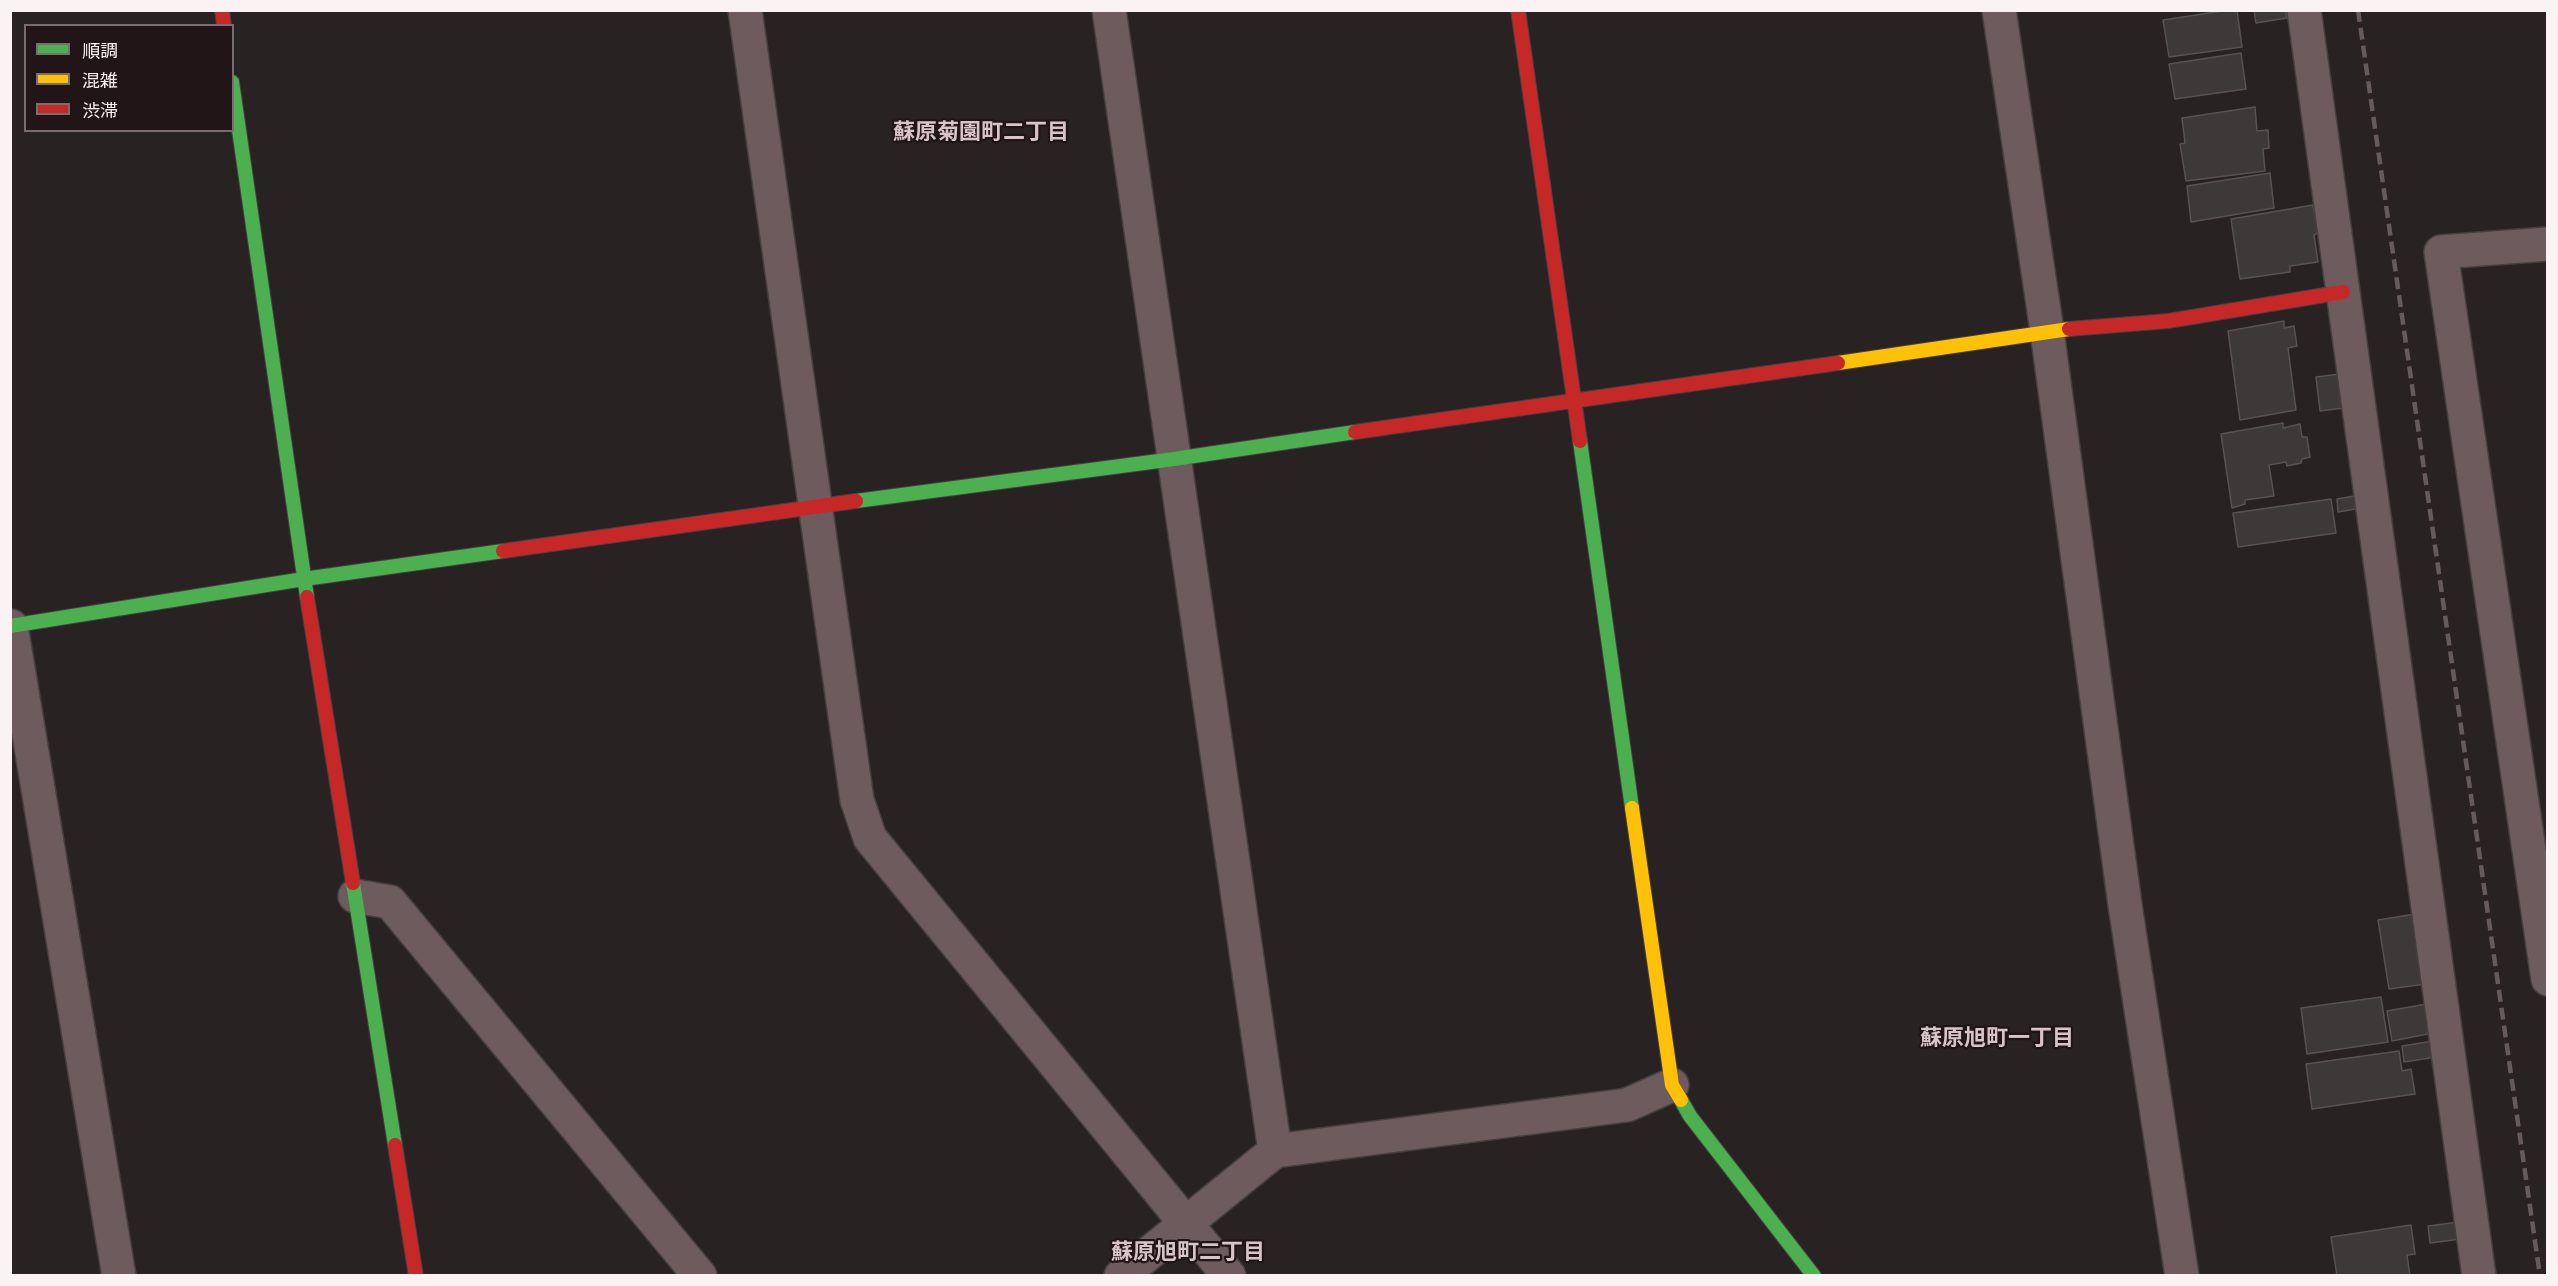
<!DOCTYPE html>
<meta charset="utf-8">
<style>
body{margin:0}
#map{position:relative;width:2558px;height:1286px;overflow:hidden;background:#282222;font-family:"Golos Text","Noto Sans JP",sans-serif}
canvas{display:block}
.frame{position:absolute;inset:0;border:12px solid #fbf2f3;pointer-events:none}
.legend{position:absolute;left:24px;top:24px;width:210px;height:108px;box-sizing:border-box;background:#211517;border:2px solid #786d6f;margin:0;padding:8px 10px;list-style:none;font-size:18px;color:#fbf2f3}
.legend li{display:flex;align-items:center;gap:12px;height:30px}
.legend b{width:30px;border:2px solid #786d6f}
</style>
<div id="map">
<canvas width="2558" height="1286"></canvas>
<div class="frame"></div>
<ul class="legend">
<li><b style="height:8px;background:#4caf50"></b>順調</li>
<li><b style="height:8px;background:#ffc107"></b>混雑</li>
<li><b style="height:8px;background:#c62828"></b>渋滞</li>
</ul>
</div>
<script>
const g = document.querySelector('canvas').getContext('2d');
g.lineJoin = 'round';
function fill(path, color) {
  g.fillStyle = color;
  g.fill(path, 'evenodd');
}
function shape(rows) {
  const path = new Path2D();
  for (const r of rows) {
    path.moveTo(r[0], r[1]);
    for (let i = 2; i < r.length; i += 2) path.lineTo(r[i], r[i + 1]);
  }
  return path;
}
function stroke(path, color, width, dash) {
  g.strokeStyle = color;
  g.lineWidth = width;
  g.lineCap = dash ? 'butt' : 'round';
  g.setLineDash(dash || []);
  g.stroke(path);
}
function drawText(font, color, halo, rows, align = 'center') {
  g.font = font + ' "Golos Text","Noto Sans JP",sans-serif';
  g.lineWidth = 4.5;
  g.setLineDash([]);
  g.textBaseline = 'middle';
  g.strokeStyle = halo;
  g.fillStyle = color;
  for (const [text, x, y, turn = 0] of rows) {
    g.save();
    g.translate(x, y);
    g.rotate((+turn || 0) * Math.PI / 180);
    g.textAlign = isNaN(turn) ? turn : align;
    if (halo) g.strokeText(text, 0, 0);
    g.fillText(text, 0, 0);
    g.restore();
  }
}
const building = shape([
 [2229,10,2237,10,2242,47,2169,57,2163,20,2229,10],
 [2254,10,2285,10,2287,18,2256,23,2254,10],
 [2241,53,2246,89,2175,99,2169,64,2241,53],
 [2255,107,2257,131,2268,130,2269,148,2263,149,2265,171,2186,181,2180,144,2185,143,2182,118,2255,107],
 [2270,173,2274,208,2191,222,2187,186,2270,173],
 [2313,205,2318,233,2314,235,2318,262,2290,266,2290,272,2240,279,2231,219,2313,205],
 [2284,321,2284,328,2294,326,2297,346,2288,348,2296,410,2240,420,2228,331,2284,321],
 [2340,374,2344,408,2320,411,2316,377,2340,374],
 [2283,423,2283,428,2300,424,2302,437,2307,437,2310,457,2302,459,2301,463,2287,466,2286,462,2269,465,2274,496,2245,500,2245,504,2232,508,2221,434,2283,423],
 [2354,496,2356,509,2338,512,2337,499,2354,496],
 [2331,499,2336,533,2238,547,2233,513,2331,499],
 [2415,914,2426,984,2389,989,2378,920,2415,914],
 [2381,997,2388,1042,2307,1054,2301,1008,2381,997],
 [2427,1004,2433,1033,2392,1041,2387,1011,2427,1004],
 [2433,1041,2436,1057,2404,1062,2402,1046,2433,1041],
 [2399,1051,2402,1071,2411,1069,2415,1094,2312,1109,2306,1064,2399,1051],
 [2459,1222,2461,1239,2430,1243,2428,1226,2459,1222],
 [2411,1225,2415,1254,2407,1255,2410,1276,2337,1276,2331,1237,2411,1225]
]);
const street = shape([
 [745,10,857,800,870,838,1229,1276],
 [1109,10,1275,1151],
 [1999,10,2047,331,2125,905,2182,1276],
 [2304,10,2479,1276],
 [2548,244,2441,252,2548,979],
 [11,626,119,1276],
 [355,896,390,902,700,1276],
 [1121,1276,1275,1151,1627,1105,1672,1085]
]);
const fast = shape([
 [232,82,307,597],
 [1580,441,1632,808],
 [856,501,1174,459,1355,432],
 [10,626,304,579,503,551],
 [353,883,395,1145],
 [1681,1100,1690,1116,1814,1276]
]);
const slow = shape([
 [1838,363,2069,329],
 [1632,808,1672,1085,1681,1100]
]);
const jam = shape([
 [222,10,224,26],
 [1518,10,1580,441],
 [2069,329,2168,321,2343,292],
 [1355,432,1838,363],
 [503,551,856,501],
 [307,597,353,883],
 [395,1145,416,1276]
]);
const rail = shape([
 [2358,10,2540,1276]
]);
const neighbourhoodNames = [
 ["蘇原菊園町二丁目",981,132],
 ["蘇原旭町一丁目",1997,1038],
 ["蘇原旭町二丁目",1188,1252]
];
fill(building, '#3e3939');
stroke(building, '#585253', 1.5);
stroke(street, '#454040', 36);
stroke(fast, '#454040', 16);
stroke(slow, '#454040', 16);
stroke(jam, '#454040', 16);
stroke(street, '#6e5b5d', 33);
stroke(fast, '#4caf50', 14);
stroke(slow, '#ffc107', 14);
stroke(jam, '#c62828', 14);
stroke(rail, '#675a5c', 4.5, [12, 6]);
drawText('bold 22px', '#d6c4c6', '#211517', neighbourhoodNames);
</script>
